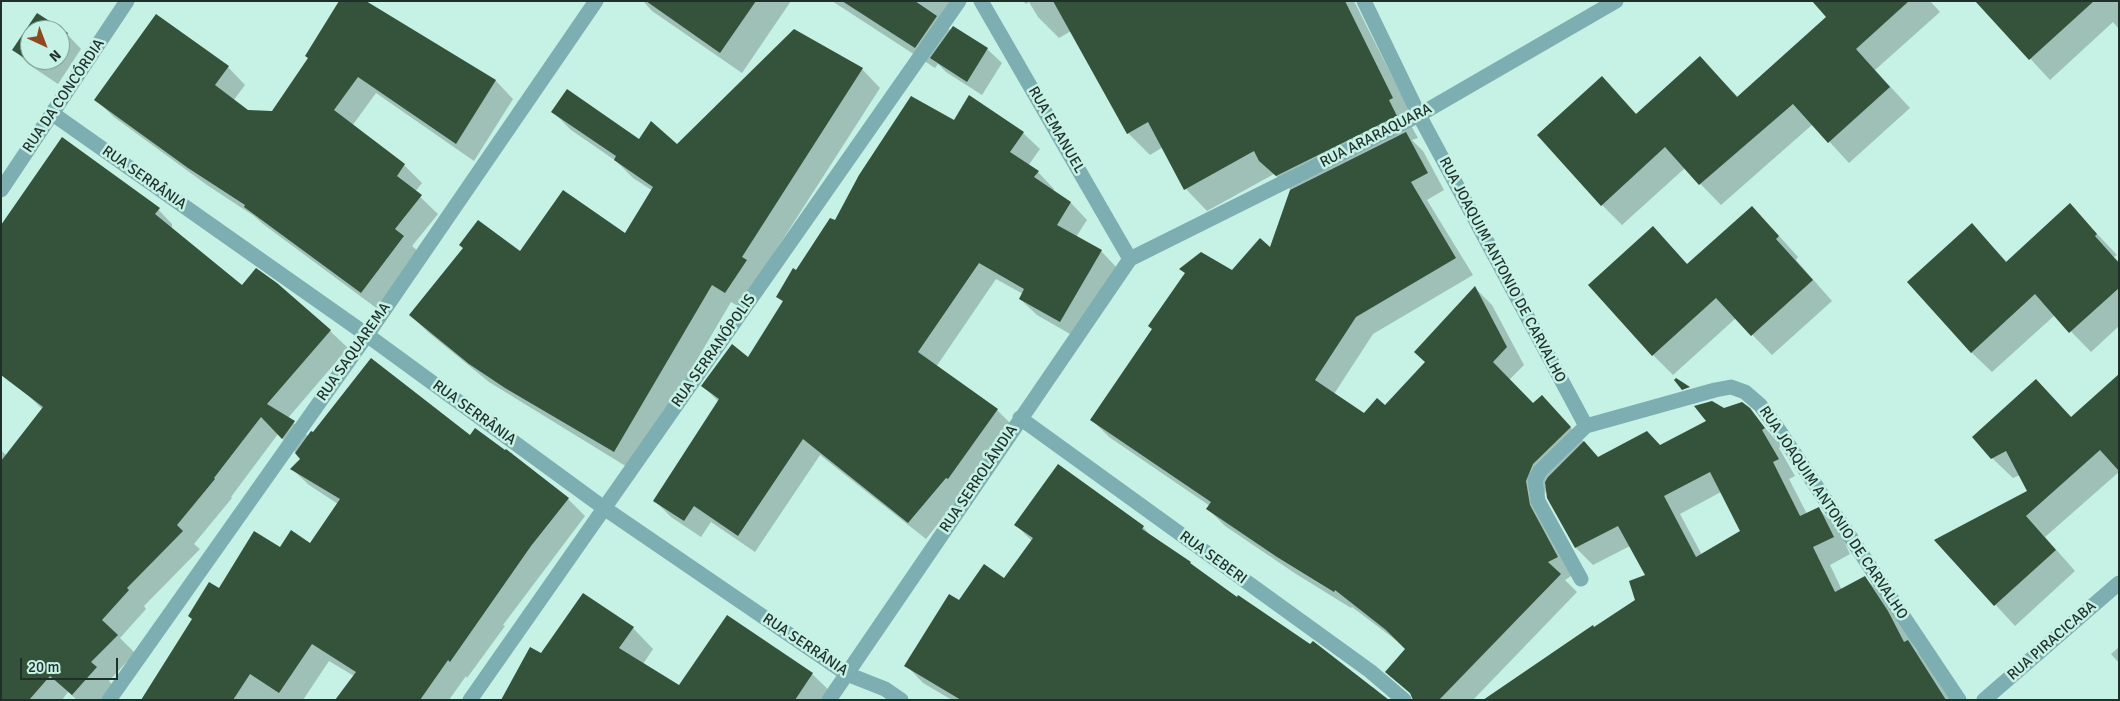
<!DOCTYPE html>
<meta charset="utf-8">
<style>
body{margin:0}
#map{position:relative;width:2120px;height:701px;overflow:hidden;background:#c6f1e5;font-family:Signika,sans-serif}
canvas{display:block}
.frame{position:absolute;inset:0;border:2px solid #1f302b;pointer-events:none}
.north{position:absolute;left:20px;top:20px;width:50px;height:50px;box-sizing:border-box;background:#c6f1e5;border:1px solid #83a49b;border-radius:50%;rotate:137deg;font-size:14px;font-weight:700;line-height:20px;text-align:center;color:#1f302b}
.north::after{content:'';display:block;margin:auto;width:18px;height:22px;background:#8e4920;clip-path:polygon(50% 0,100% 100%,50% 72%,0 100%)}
.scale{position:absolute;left:20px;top:658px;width:98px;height:22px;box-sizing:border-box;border:2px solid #1f302b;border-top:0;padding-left:6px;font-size:15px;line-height:18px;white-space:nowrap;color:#1f302b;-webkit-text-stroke:4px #c6f1e5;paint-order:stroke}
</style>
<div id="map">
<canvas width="2120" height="701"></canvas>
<div class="frame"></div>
<div class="north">N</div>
<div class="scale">20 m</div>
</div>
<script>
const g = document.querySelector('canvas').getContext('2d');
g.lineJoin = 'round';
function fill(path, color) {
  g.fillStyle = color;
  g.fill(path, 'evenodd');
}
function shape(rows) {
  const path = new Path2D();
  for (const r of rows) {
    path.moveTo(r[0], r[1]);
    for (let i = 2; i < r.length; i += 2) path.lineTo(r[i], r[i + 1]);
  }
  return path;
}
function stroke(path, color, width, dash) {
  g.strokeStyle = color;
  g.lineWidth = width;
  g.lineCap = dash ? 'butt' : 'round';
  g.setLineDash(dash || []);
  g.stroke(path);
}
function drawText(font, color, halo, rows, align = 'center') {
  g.font = font + ' Signika,sans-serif';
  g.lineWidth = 5;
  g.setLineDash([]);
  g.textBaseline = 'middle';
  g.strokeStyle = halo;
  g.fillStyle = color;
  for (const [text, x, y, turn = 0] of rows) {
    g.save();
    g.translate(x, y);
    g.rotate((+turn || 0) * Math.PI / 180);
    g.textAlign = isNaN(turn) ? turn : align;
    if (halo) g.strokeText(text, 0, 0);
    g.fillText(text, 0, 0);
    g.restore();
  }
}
const shadow = shape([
 [364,1,496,81,513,99,474,161,376,93,352,126,404,165,422,183,415,192,438,214,412,246,421,254,379,310,263,224,254,216,207,185,114,117,96,100,228,67,245,85,233,101,247,111,273,112],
 [643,1,791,1,742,73,652,11],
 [832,1,956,1,942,22,951,31,987,49,1002,63,982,95,946,72,938,64,935,68],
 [1023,1,1354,1,1414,120,1409,122,1418,138,1412,140,1423,151,1444,190,1427,200,1473,275,1373,334,1334,394,1364,414,1385,407,1426,362,1475,288,1492,305,1524,365,1509,380,1533,405,1542,397,1599,458,1660,447,1708,422,1724,409,1759,421,1781,446,1779,448,1795,476,1789,479,1807,514,1819,509,1838,529,1850,554,1830,565,1842,590,1865,578,1882,595,1905,630,1916,650,1925,659,1951,700,1485,700,1637,600,1647,576,1630,546,1593,565,1576,548,1547,489,1542,499,1574,574,1565,580,1577,592,1473,700,1414,700,1413,696,1387,672,1407,649,1405,647,1352,607,1351,608,1296,574,1225,526,1208,509,1210,506,1109,437,1092,420,1153,330,1186,274,1181,269,1232,272,1271,249,1291,190,1274,174,1207,211,1186,189,1163,147,1150,155,1128,133,1071,31,1059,38,1038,17,1029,2,1026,4],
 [1721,492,1741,532,1702,555,1680,514],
 [1814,1,1930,1,1940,12,1875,70,1910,108,1849,163,1813,124,1721,205,1685,168,1622,225,1602,205,1602,78,1637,115,1700,58,1738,97,1828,17],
 [1977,1,2119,1,2119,29,2113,22,2050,80],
 [38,15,67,34,81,49,58,84,28,64,14,49],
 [30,30,60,30,60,60,30,60],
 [862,69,880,88,760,275,744,310,731,302,632,470,489,382,429,333,410,315,521,253,625,235,653,191,633,178,616,161,571,130,553,112,639,141,677,145],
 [954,122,1023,133,1040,149,1028,166,1038,172,1054,189,1053,191,1071,203,1087,220,1076,237,1101,251,1117,268,1077,338,1037,315,1020,299,1023,294,996,279,936,367,997,410,1014,427,926,539,820,455,755,552,711,522,701,537,671,517,654,500,719,402,703,386,748,359,784,303,777,296,836,221],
 [154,205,172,224,172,229,242,287,330,331,348,348,288,418,308,436,471,436,505,452,507,450,568,499,585,516,503,625,505,626,467,678,466,676,449,700,336,700,354,676,329,661,303,700,142,700,219,590,280,549,311,544,338,504,309,485,292,469,302,459,278,434,231,497,232,498,194,544,200,549,144,606,146,609,120,638,135,653,109,681,113,686,101,700,77,700,68,692,62,700,1,700,1,450,7,456,43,410,23,390],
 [2070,205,2117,255,2114,257,2119,262,2119,326,2091,352,2055,315,1992,372,1971,352,1972,225,2007,262],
 [1653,228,1688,265,1772,228,1798,257,1796,260,1832,301,1772,355,1736,318,1673,375,1653,355],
 [2119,375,2119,472,2045,537,2075,571,2015,626,1936,540,2028,491,2020,475,2013,478,1992,458,2036,381,2072,418],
 [1016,525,1143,527,1153,538,1190,563,1199,571,1372,689,1373,687,1387,700,952,700,923,683,906,665,959,602,1004,580,1032,541],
 [584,594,633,628,653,649,643,664,680,686,812,674,833,694,829,700,502,700,531,648,542,655],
 [2119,647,2119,663,2111,654]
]);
const building = shape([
 [339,1,366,1,496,80,456,144,358,77,334,110,405,164,397,176,422,195,395,229,404,236,361,293,244,207,245,205,188,168,94,100,156,14,229,66,215,85,248,110,272,111,308,58,305,56],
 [646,1,756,1,720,53],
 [842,1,915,1,937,16,915,48],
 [1053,1,1345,1,1393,98,1389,100,1397,116,1276,176,1259,161,1254,151,1184,190,1148,122,1127,134],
 [1812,1,1909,1,1856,49,1890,87,1828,143,1793,104,1699,185,1665,147,1601,206,1537,135,1602,76,1636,114,1700,56,1737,97,1826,17],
 [1975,1,2094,1,2029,60],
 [37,13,68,33,60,45,60,30,30,30,30,60,50,60,43,70,12,50],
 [953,26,988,48,967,82,930,58],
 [794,29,863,68,742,257,747,260,725,293,712,285,614,452,505,388,469,364,409,315,463,248,459,245,478,220,520,251,563,190,625,233,653,187,614,160,616,156,551,112,567,89,639,139,651,121,677,144],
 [969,95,1024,132,1010,152,1039,171,1034,177,1071,202,1057,225,1102,250,1060,322,1019,299,1024,289,979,263,918,352,998,409,948,479,946,478,908,523,803,439,738,536,694,506,684,521,653,501,719,399,701,386,732,344,748,357,783,301,776,297,793,268,796,270,830,218,835,220,859,175,911,96,954,120],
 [1406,132,1428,173,1411,182,1456,258,1356,317,1315,380,1364,413,1377,398,1385,405,1425,362,1414,352,1475,286,1507,347,1493,362,1533,403,1542,395,1571,427,1533,464,1526,481,1530,505,1558,557,1548,562,1561,574,1439,700,1413,700,1410,693,1385,672,1405,649,1386,630,1335,590,1334,592,1277,557,1206,509,1211,502,1090,420,1152,329,1148,326,1185,273,1179,269,1201,252,1232,270,1260,238,1270,247,1290,190],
 [62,137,160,208,155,214,242,285,256,268,277,283,331,330,267,404,295,421,282,439,261,417,214,478,215,479,177,525,183,531,127,588,129,590,102,620,118,635,91,662,97,667,72,695,50,676,29,700,1,700,1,461,43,407,1,375,1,225],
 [2070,203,2097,234,2095,236,2119,263,2119,288,2069,333,2035,294,1971,353,1907,282,1972,223,2006,262],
 [1752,206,1779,236,1776,239,1813,280,1751,336,1716,298,1652,356,1588,285,1653,226,1687,264],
 [371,358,470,435,475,428,505,450,506,449,569,498,531,546,450,662,448,660,420,700,335,700,356,672,312,644,279,693,250,674,233,700,141,700,192,619,188,616,209,582,219,588,254,531,280,547,291,530,310,543,340,499,290,469,300,459,295,453,311,431,313,432],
 [2119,374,2119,471,2100,450,2026,516,2056,550,1994,606,1934,540,2027,491,2006,451,1991,459,1972,437,2036,379,2071,417],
 [1676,378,1690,387,1682,390,1674,380],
 [1712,401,1724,408,1742,402,1750,408,1765,428,1762,430,1779,459,1773,462,1800,516,1819,507,1834,537,1813,547,1835,592,1865,576,1888,611,1904,642,1908,640,1946,700,1483,700,1593,625,1594,627,1635,600,1629,581,1645,575,1618,526,1575,548,1547,498,1545,482,1548,477,1584,441,1598,457,1647,431,1660,445,1706,421,1694,406],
 [1710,472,1740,531,1696,557,1664,496],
 [1058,464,1144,526,1142,529,1191,562,1190,563,1237,597,1238,595,1310,644,1313,641,1389,700,961,700,904,666,949,594,959,600,984,564,1004,578,1033,538,1014,525],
 [583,593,634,627,619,648,679,685,727,615,813,673,795,700,501,700,530,647,541,653]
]);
const minor = shape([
 [981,1,1130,259],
 [1364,1,1419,115,1586,426,1715,390,1731,387,1745,392,1760,405,1776,426,1959,700],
 [53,114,367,335,604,508,847,674,885,689,901,700],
 [1,190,127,1],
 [1020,418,1370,671,1404,700],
 [1581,579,1538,501,1535,480,1540,471,1586,426],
 [109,700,367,335,596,1],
 [470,700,959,1],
 [829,700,1130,259,1419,115,1616,1],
 [1984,700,2119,583]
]);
const streetNames = [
 ["RUA DA CONCÓRDIA",64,96,-56],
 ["RUA EMANUEL",1056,130,60],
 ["RUA ARARAQUARA",1376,136,-27],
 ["RUA SERRÂNIA",144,178,35],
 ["RUA JOAQUIM ANTONIO DE CARVALHO",1502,270,62],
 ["RUA SERRANÓPOLIS",714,351,-55],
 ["RUA SAQUAREMA",354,352,-55],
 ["RUA SERRÂNIA",474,413,36],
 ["RUA SERROLÂNDIA",979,479,-56],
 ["RUA JOAQUIM ANTONIO DE CARVALHO",1833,513,56],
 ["RUA SEBERI",1213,558,36],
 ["RUA PIRACICABA",2052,641,-41],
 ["RUA SERRÂNIA",805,645,34]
];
fill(shadow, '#0003');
fill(building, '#34533a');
stroke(minor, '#7daeb1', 15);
drawText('15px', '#1f302b', '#c6f1e5', streetNames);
</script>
